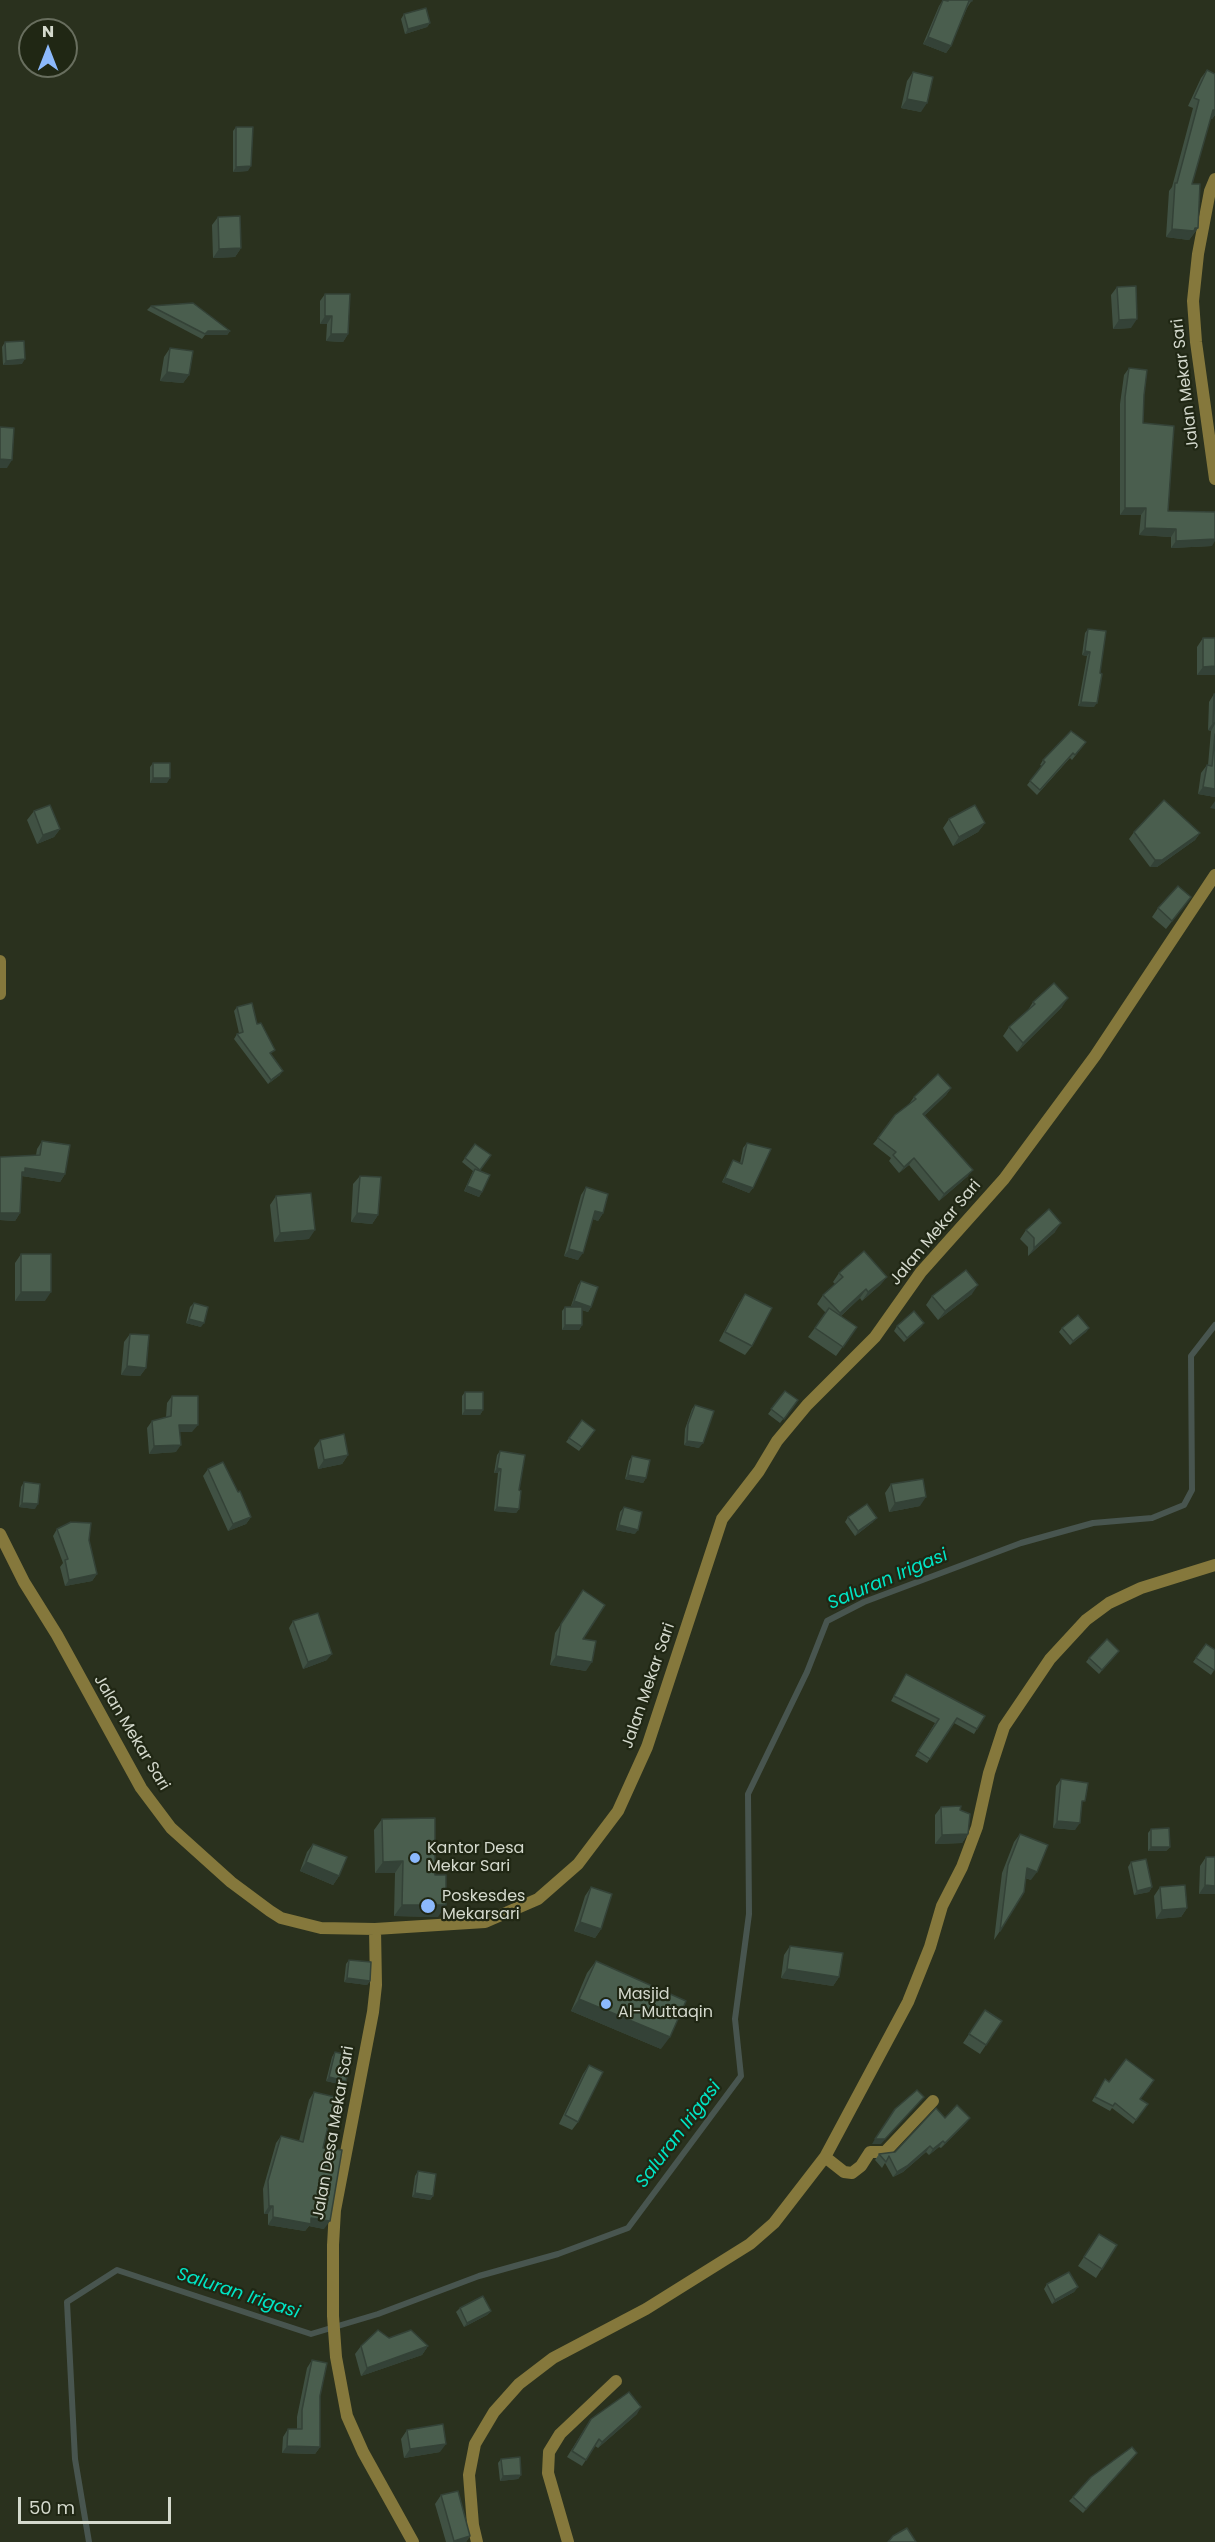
<!DOCTYPE html>
<style>
body{margin:0}
#map{position:relative;width:1215px;height:2542px;overflow:hidden;background:#2a311e;font-family:Poppins,sans-serif}
canvas{display:block}
.north{position:absolute;left:18px;top:18px;width:60px;height:60px;box-sizing:border-box;background:#202714;border:2px solid #686e5e;border-radius:50%;rotate:0deg;font-size:16px;font-weight:700;line-height:24px;text-align:center;color:#d4d9cd}
.north::after{content:'';display:block;margin:auto;width:21px;height:27px;background:#8cb9fc;clip-path:polygon(50% 0,100% 100%,50% 72%,0 100%)}
.scale{position:absolute;left:18px;top:2497px;width:153px;height:27px;box-sizing:border-box;border:3px solid #d4d9cd;border-top:0;padding-left:8px;font-size:18px;line-height:21px;white-space:nowrap;color:#d4d9cd;-webkit-text-stroke:4px #202714;paint-order:stroke}
</style>
<div id="map">
<canvas width="1215" height="2542"></canvas>
<div class="north">N</div>
<div class="scale">50 m</div>
</div>
<script>
const g = document.querySelector('canvas').getContext('2d');
g.lineJoin = 'round';
function shape(rows) {
  const path = new Path2D();
  for (const r of rows) {
    path.moveTo(r[0], r[1]);
    for (let i = 2; i < r.length; i += 2) path.lineTo(r[i], r[i + 1]);
  }
  return path;
}
function stroke(path, color, width, dash) {
  g.strokeStyle = color;
  g.lineWidth = width;
  g.lineCap = dash ? 'butt' : 'round';
  g.setLineDash(dash || []);
  g.stroke(path);
}
function fill(path, color) {
  g.fillStyle = color;
  g.fill(path, 'evenodd');
}
function drawText(font, color, halo, rows, align = 'center') {
  g.font = font + ' Poppins,sans-serif';
  g.lineWidth = 4.5;
  g.setLineDash([]);
  g.textBaseline = 'middle';
  g.strokeStyle = halo;
  g.fillStyle = color;
  for (const [text, x, y, turn = 0] of rows) {
    g.save();
    g.translate(x, y);
    g.rotate((+turn || 0) * Math.PI / 180);
    g.textAlign = isNaN(turn) ? turn : align;
    if (halo) g.strokeText(text, 0, 0);
    g.fillText(text, 0, 0);
    g.restore();
  }
}
const stream = shape([
 [89,2542,75,2459,67,2302,117,2270,311,2334,378,2314,479,2276,558,2254,628,2228,741,2076,735,2019,749,1914,748,1794,807,1672,827,1621,864,1602,1021,1543,1093,1523,1152,1518,1184,1505,1192,1490,1191,1356,1215,1325]
]);
const minor = shape([
 [1215,179,1210,191,1198,254,1193,301,1196,342,1215,479],
 [0,961,0,994],
 [0,1534,24,1582,57,1635,141,1788,171,1828,231,1882,270,1911,281,1918,321,1928,375,1929,485,1922,538,1899,578,1864,618,1811,647,1747,722,1519,759,1471,777,1441,807,1405,875,1337,921,1272,1004,1179,1095,1056,1215,875],
 [375,1929,376,1985,373,2012,335,2210,333,2245,333,2316,336,2357,347,2416,363,2452,413,2542],
 [825,2157,844,2172,852,2173,861,2166,870,2152,885,2152,933,2101],
 [477,2542,473,2525,469,2475,475,2444,494,2412,519,2384,553,2358,646,2309,750,2244,774,2223,825,2157,908,2002,930,1947,942,1906,962,1867,977,1827,989,1773,1004,1727,1050,1659,1086,1620,1109,1603,1141,1588,1215,1565],
 [568,2542,548,2473,549,2452,560,2434,616,2381]
]);
const wall = shape([
 [943,0,972,0,967,8,951,46,946,53,923,44,939,6],
 [404,14,430,23,427,27,405,34,401,19],
 [1207,70,1215,74,1215,115,1212,119,1210,119,1192,184,1198,228,1189,240,1166,237,1169,191,1172,187,1193,108,1188,106,1201,78],
 [913,72,921,112,901,108,907,81],
 [236,127,248,171,233,172,233,131],
 [218,217,241,248,235,257,213,258,212,225],
 [1117,287,1131,328,1113,329,1111,295],
 [325,294,348,334,343,342,326,341,327,324,320,324,320,301],
 [151,306,230,331,227,335,205,335,202,339,147,310],
 [5,342,22,364,3,365,2,347],
 [170,348,189,375,183,383,160,381,164,357],
 [1129,368,1144,395,1143,423,1168,511,1212,546,1171,548,1171,537,1139,535,1141,515,1120,515,1120,404,1124,375],
 [1088,629,1106,631,1094,707,1078,706,1087,656,1082,655,1085,633],
 [1203,638,1215,675,1197,675,1197,647],
 [1214,694,1215,694,1215,797,1198,794,1201,773,1207,765,1208,765,1211,731,1208,730,1209,702],
 [1086,742,1072,760,1070,758,1037,795,1027,785,1042,766,1040,765,1043,760],
 [153,763,167,783,150,783,150,767],
 [34,811,60,829,54,837,37,844,27,820],
 [949,819,985,823,978,832,953,846,943,828],
 [1134,832,1200,833,1195,840,1157,867,1150,867,1129,839],
 [1191,897,1166,929,1152,917,1158,908],
 [1033,1002,1062,1007,1017,1052,1003,1036,1009,1027,1028,1010],
 [237,1007,271,1055,280,1075,268,1084,234,1039,237,1034,239,1033,234,1011],
 [951,1088,946,1095,924,1116,968,1176,939,1201,909,1165,899,1173,889,1161,891,1158,873,1144,878,1138,909,1104,914,1097],
 [42,1141,65,1174,60,1182,22,1176,20,1213,15,1221,0,1220,0,1157,36,1155,37,1149],
 [747,1143,753,1188,749,1193,722,1182,733,1160,740,1163,743,1148],
 [475,1144,491,1155,480,1171,482,1192,479,1197,464,1191,473,1171,462,1162],
 [360,1176,378,1215,372,1224,351,1222,353,1184],
 [586,1187,603,1213,598,1221,593,1219,578,1260,564,1256,581,1195],
 [276,1196,309,1239,274,1242,270,1205],
 [1026,1230,1055,1232,1028,1256,1028,1247,1020,1239],
 [21,1254,45,1301,15,1301,15,1263],
 [839,1273,887,1277,880,1285,862,1301,860,1298,841,1316,857,1327,836,1356,808,1337,826,1313,817,1304,823,1295,835,1284,833,1282],
 [581,1281,591,1307,588,1312,582,1310,582,1325,579,1330,562,1330,562,1311,565,1307,574,1307,571,1306,578,1285],
 [745,1294,752,1346,745,1355,719,1341,739,1303],
 [972,1294,938,1320,926,1305,932,1296],
 [194,1303,201,1327,186,1323,190,1307],
 [924,1323,921,1327,904,1342,894,1331,897,1326],
 [1062,1328,1089,1328,1086,1332,1070,1345,1059,1332],
 [130,1334,146,1368,140,1376,121,1375,124,1342],
 [785,1391,798,1400,780,1423,768,1414],
 [465,1392,483,1410,480,1415,462,1415,462,1396],
 [172,1396,192,1432,180,1432,176,1452,149,1454,147,1428,152,1421,166,1417,167,1403],
 [695,1405,699,1448,684,1445,685,1429,692,1409],
 [582,1420,595,1430,579,1451,566,1442],
 [320,1440,348,1455,342,1464,318,1469,314,1448],
 [500,1451,519,1509,516,1513,494,1511,498,1473,494,1473,497,1455],
 [632,1456,646,1478,643,1483,625,1479,629,1461],
 [208,1469,251,1517,246,1524,228,1531,203,1476],
 [24,1482,35,1509,19,1507,21,1487],
 [891,1484,920,1506,889,1512,885,1493],
 [624,1507,635,1534,616,1530,620,1512],
 [848,1517,873,1522,855,1536,845,1522],
 [57,1529,89,1540,97,1574,92,1581,65,1586,60,1567,63,1563,53,1536],
 [583,1590,583,1639,586,1671,550,1665,555,1633],
 [293,1621,327,1660,303,1669,289,1628],
 [1206,1644,1215,1669,1211,1675,1193,1662],
 [1116,1655,1099,1674,1086,1662,1089,1658],
 [906,1674,977,1729,974,1734,954,1723,927,1763,915,1756,935,1723,891,1701],
 [1061,1779,1082,1807,1075,1830,1053,1828,1056,1786],
 [941,1807,968,1834,962,1843,935,1844,935,1815],
 [382,1819,438,1917,394,1916,395,1873,375,1873,374,1830],
 [1151,1829,1170,1847,1166,1851,1148,1851,1148,1833],
 [1020,1834,1031,1880,1025,1878,1000,1931,994,1940,1002,1873,1014,1842],
 [313,1844,339,1876,333,1885,300,1871,307,1852],
 [1206,1857,1215,1857,1215,1894,1199,1894,1200,1866],
 [1131,1862,1152,1887,1149,1892,1134,1895,1128,1867],
 [591,1887,601,1929,595,1938,574,1931,585,1896],
 [1160,1887,1187,1908,1181,1917,1156,1919,1154,1896],
 [790,1946,839,1977,833,1986,781,1978,784,1955],
 [349,1960,370,1981,367,1985,344,1982,346,1964],
 [596,1961,661,2049,571,2011,587,1973],
 [985,2010,1002,2021,980,2054,963,2043],
 [335,2052,343,2085,326,2081,332,2057],
 [589,2065,578,2122,572,2130,559,2124,583,2074],
 [1105,2079,1141,2099,1148,2104,1133,2124,1112,2108,1110,2111,1092,2101],
 [314,2092,323,2148,324,2229,309,2226,305,2231,268,2225,268,2214,264,2214,263,2189,276,2143,281,2136,299,2141,309,2100],
 [945,2118,970,2118,966,2123,941,2148,939,2147,929,2155,926,2152,903,2172,893,2177,885,2163,882,2168,875,2160,879,2154,895,2152],
 [418,2171,433,2196,430,2200,412,2197,415,2176],
 [1099,2234,1117,2245,1096,2278,1078,2266],
 [1047,2284,1078,2287,1074,2292,1052,2304,1044,2289],
 [460,2308,491,2311,487,2315,464,2327,456,2312],
 [389,2338,428,2346,422,2355,361,2376,355,2354,361,2346],
 [312,2360,320,2396,320,2447,315,2454,282,2453,283,2437,288,2429,297,2429,297,2417,307,2368],
 [637,2414,598,2448,595,2446,582,2466,567,2457,587,2425],
 [407,2430,440,2452,404,2458,401,2439],
 [1137,2453,1083,2513,1069,2501,1073,2497],
 [501,2459,521,2475,518,2479,500,2481,498,2463],
 [441,2495,470,2536,466,2542,446,2542,435,2504]
]);
const shadedWall = shape([
 [430,23,427,27,405,34,408,29],
 [928,37,951,46,946,53,923,44],
 [907,99,927,103,921,112,901,108],
 [1213,110,1215,110,1215,115,1212,119,1207,118],
 [251,166,248,171,233,172,236,167],
 [1198,228,1189,240,1166,237,1172,229],
 [241,248,235,257,213,258,219,249],
 [325,316,332,316,327,324,320,324],
 [1137,319,1131,328,1113,329,1119,320],
 [208,331,230,331,227,335,205,335],
 [331,334,348,334,343,342,326,341],
 [25,359,22,364,3,365,6,361],
 [167,372,189,375,183,383,160,381],
 [0,459,12,460,7,468,0,468],
 [1125,508,1146,508,1141,515,1120,515],
 [1145,528,1176,529,1171,537,1139,535],
 [1215,539,1215,541,1212,546,1171,548,1176,541],
 [1085,651,1090,652,1087,656,1082,655],
 [1215,666,1215,675,1197,675,1203,667],
 [1081,702,1097,703,1094,707,1078,706],
 [1213,723,1215,723,1215,724,1211,731,1208,730],
 [153,778,170,778,167,783,150,783],
 [1203,787,1215,789,1215,797,1198,794],
 [1215,801,1215,809,1210,808],
 [985,823,978,832,953,846,959,837],
 [60,829,54,837,37,844,43,835],
 [1200,833,1195,840,1157,867,1150,867,1155,860],
 [1068,998,1062,1007,1017,1052,1023,1043],
 [283,1071,280,1075,268,1084,271,1080],
 [951,1088,946,1095,919,1121,923,1114],
 [914,1158,909,1165,899,1173,904,1167],
 [25,1168,65,1174,60,1182,22,1176,20,1179,16,1180],
 [973,1170,968,1176,939,1201,944,1194],
 [725,1178,753,1188,749,1193,722,1182],
 [467,1186,482,1192,479,1197,464,1191],
 [595,1211,603,1213,598,1221,590,1218],
 [0,1213,20,1213,15,1221,0,1220],
 [357,1213,378,1215,372,1224,351,1222],
 [1061,1223,1055,1232,1028,1256,1034,1248],
 [315,1230,309,1239,274,1242,280,1233],
 [569,1249,583,1253,578,1260,564,1256],
 [887,1277,880,1285,862,1301,868,1292],
 [978,1285,972,1294,938,1320,945,1311],
 [866,1289,860,1298,834,1322,840,1313],
 [21,1292,51,1292,45,1301,15,1301],
 [574,1301,591,1307,588,1312,571,1306],
 [189,1319,204,1323,201,1327,186,1323],
 [924,1323,921,1327,904,1342,907,1338],
 [565,1325,582,1325,579,1330,562,1330],
 [1089,1328,1086,1332,1070,1345,1073,1341],
 [127,1366,146,1368,140,1376,121,1375],
 [465,1410,483,1410,480,1415,462,1415],
 [179,1425,198,1425,192,1432,174,1432],
 [687,1441,703,1443,699,1448,684,1445],
 [181,1445,176,1452,149,1454,154,1446],
 [348,1455,342,1464,318,1469,324,1460],
 [497,1468,501,1469,498,1473,494,1473],
 [628,1475,646,1478,643,1483,625,1479],
 [926,1497,920,1506,889,1512,895,1503],
 [22,1503,38,1504,35,1509,19,1507],
 [497,1507,519,1509,516,1513,494,1511],
 [251,1517,246,1524,228,1531,233,1524],
 [877,1518,873,1522,855,1536,858,1531],
 [619,1525,638,1530,635,1534,616,1530],
 [97,1574,92,1581,65,1586,69,1580],
 [332,1654,327,1660,303,1669,308,1662],
 [556,1656,592,1662,586,1671,550,1665],
 [1057,1821,1080,1823,1075,1830,1053,1828],
 [968,1834,962,1843,935,1844,942,1835],
 [1151,1847,1170,1847,1166,1851,1148,1851],
 [403,1861,395,1873,375,1873,383,1862],
 [306,1862,339,1876,333,1885,300,1871],
 [1027,1868,1037,1872,1031,1880,1021,1876],
 [1205,1885,1215,1886,1215,1894,1199,1894],
 [1152,1887,1149,1892,1134,1895,1137,1891],
 [402,1905,446,1905,438,1917,394,1916],
 [1187,1908,1181,1917,1156,1919,1162,1910],
 [580,1922,601,1929,595,1938,574,1931],
 [787,1969,839,1977,833,1986,781,1978],
 [347,1978,370,1981,367,1985,344,1982],
 [579,1999,670,2037,661,2049,571,2011],
 [329,2077,346,2081,343,2085,326,2081],
 [924,2097,881,2144,872,2144,875,2139],
 [970,2118,966,2123,941,2148,945,2143],
 [943,2141,939,2147,929,2155,933,2149],
 [930,2146,926,2152,903,2172,893,2177,897,2172],
 [415,2193,433,2196,430,2200,412,2197],
 [269,2206,273,2206,268,2214,264,2214],
 [273,2217,311,2218,330,2221,324,2229,309,2226,305,2231,268,2225],
 [1078,2287,1074,2292,1052,2304,1055,2300],
 [491,2311,487,2315,464,2327,467,2323],
 [428,2346,422,2355,361,2376,367,2368],
 [641,2407,637,2414,598,2448,602,2442],
 [446,2444,440,2452,404,2458,410,2449],
 [287,2446,320,2447,315,2454,282,2453],
 [1137,2453,1134,2457,1083,2513,1086,2509],
 [521,2475,518,2479,500,2481,503,2476],
 [470,2536,466,2542,453,2542,454,2541]
]);
const building = shape([
 [943,0,948,1,948,0,972,0,972,1,969,1,951,46,928,37,943,0],
 [426,8,430,23,408,29,404,14,426,8],
 [1207,70,1215,74,1215,110,1213,110,1192,184,1200,184,1198,228,1195,228,1194,231,1172,229,1175,183,1177,183,1199,100,1194,98,1207,70],
 [913,72,933,77,927,103,907,99,913,72],
 [236,127,253,127,251,166,236,167,236,127],
 [240,216,241,248,219,249,218,217,240,216],
 [1136,286,1137,319,1119,320,1117,287,1136,286],
 [325,294,350,294,348,334,331,334,332,316,325,316,325,294],
 [193,303,230,331,208,331,205,334,151,306,193,303],
 [24,341,25,359,6,361,5,342,24,341],
 [170,348,193,351,189,375,167,372,170,348],
 [1129,368,1147,370,1144,395,1143,423,1174,426,1168,511,1215,512,1215,539,1176,541,1176,529,1145,528,1146,508,1125,508,1125,397,1129,368],
 [0,427,14,428,12,460,0,459,0,427],
 [1088,629,1106,631,1100,673,1102,674,1097,703,1081,702,1090,652,1085,651,1088,629],
 [1203,638,1215,638,1215,666,1203,667,1203,638],
 [1214,694,1215,694,1215,723,1213,723,1214,694],
 [1071,731,1086,742,1075,755,1073,753,1040,790,1030,781,1045,762,1043,760,1071,731],
 [1215,734,1215,789,1203,787,1207,765,1212,766,1215,734],
 [153,763,170,763,170,778,153,778,153,763],
 [1164,800,1200,833,1162,860,1155,860,1134,832,1164,800],
 [50,805,60,829,43,835,34,811,50,805],
 [975,805,985,823,959,837,949,819,975,805],
 [1178,886,1191,897,1172,921,1158,908,1178,886],
 [1054,983,1068,998,1023,1043,1009,1027,1035,1004,1033,1002,1054,983],
 [252,1003,257,1024,261,1023,275,1050,270,1053,283,1071,271,1080,237,1034,243,1032,237,1007,252,1003],
 [938,1074,951,1088,923,1114,973,1170,944,1194,914,1158,904,1167,893,1155,896,1152,878,1138,895,1115,916,1099,914,1097,938,1074],
 [42,1141,70,1145,65,1174,25,1168,25,1172,22,1172,20,1213,0,1213,0,1157,40,1155,42,1141],
 [747,1143,771,1149,753,1188,725,1178,733,1160,742,1164,747,1143],
 [475,1144,491,1155,480,1170,465,1158,475,1144],
 [475,1169,490,1175,482,1192,467,1186,475,1169],
 [360,1176,381,1177,378,1215,357,1213,360,1176],
 [586,1187,608,1194,603,1213,595,1211,583,1253,569,1249,586,1187],
 [311,1193,315,1230,280,1233,276,1196,311,1193],
 [1049,1209,1061,1223,1034,1248,1034,1238,1026,1230,1049,1209],
 [864,1251,887,1277,868,1292,866,1289,840,1313,823,1295,843,1277,839,1273,864,1251],
 [21,1254,51,1254,51,1292,21,1292,21,1254],
 [966,1270,978,1285,945,1311,932,1296,966,1270],
 [581,1281,598,1287,591,1307,574,1301,581,1281],
 [745,1294,772,1308,752,1346,725,1332,745,1294],
 [194,1303,208,1307,204,1323,189,1319,194,1303],
 [565,1307,582,1307,582,1325,565,1325,565,1307],
 [829,1308,857,1327,843,1347,815,1328,829,1308],
 [914,1311,924,1323,907,1338,897,1326,914,1311],
 [1078,1315,1089,1328,1073,1341,1062,1328,1078,1315],
 [130,1334,149,1335,146,1368,127,1366,130,1334],
 [785,1391,798,1400,784,1419,771,1409,785,1391],
 [465,1392,483,1392,483,1410,465,1410,465,1392],
 [172,1396,198,1396,198,1425,179,1425,181,1445,154,1446,152,1421,171,1416,172,1396],
 [695,1405,714,1411,703,1443,687,1441,688,1424,695,1405],
 [582,1420,595,1430,582,1447,569,1438,582,1420],
 [344,1434,348,1455,324,1460,320,1440,344,1434],
 [500,1451,525,1455,519,1490,521,1491,519,1509,497,1507,501,1469,497,1468,500,1451],
 [632,1456,650,1460,646,1478,628,1475,632,1456],
 [223,1462,238,1492,240,1491,251,1517,233,1524,208,1469,223,1462],
 [923,1479,926,1497,895,1503,891,1484,923,1479],
 [24,1482,40,1484,38,1504,22,1503,24,1482],
 [867,1504,877,1518,858,1531,848,1517,867,1504],
 [624,1507,642,1512,638,1530,619,1525,624,1507],
 [71,1522,91,1523,89,1540,97,1574,69,1580,65,1560,68,1559,57,1529,71,1522],
 [583,1590,605,1605,583,1639,596,1641,592,1662,556,1656,561,1624,583,1590],
 [318,1613,332,1654,308,1662,293,1621,318,1613],
 [1107,1639,1119,1651,1102,1670,1089,1658,1107,1639],
 [1206,1644,1215,1650,1215,1669,1214,1670,1196,1658,1206,1644],
 [906,1674,985,1716,977,1729,957,1718,930,1759,918,1751,939,1719,894,1696,906,1674],
 [1061,1779,1088,1783,1085,1801,1082,1801,1080,1823,1057,1821,1061,1779],
 [961,1806,960,1810,970,1814,968,1834,942,1835,941,1807,961,1806],
 [435,1818,435,1875,446,1875,446,1905,402,1905,403,1861,383,1862,382,1819,435,1818],
 [1169,1828,1170,1847,1151,1847,1151,1829,1169,1828],
 [1020,1834,1048,1845,1037,1872,1027,1868,1024,1892,1000,1931,1008,1865,1020,1834],
 [313,1844,347,1857,339,1876,306,1862,313,1844],
 [1206,1857,1215,1857,1215,1886,1205,1885,1206,1857],
 [1146,1859,1152,1887,1137,1891,1131,1862,1146,1859],
 [1185,1885,1187,1908,1162,1910,1160,1887,1185,1885],
 [591,1887,612,1894,601,1929,580,1922,591,1887],
 [790,1946,843,1953,839,1977,787,1969,790,1946],
 [349,1960,371,1962,370,1981,347,1978,349,1960],
 [596,1961,686,2001,670,2037,579,1999,596,1961],
 [985,2010,1002,2021,986,2045,969,2034,985,2010],
 [335,2052,352,2056,346,2081,329,2077,335,2052],
 [1126,2059,1154,2080,1140,2099,1148,2104,1136,2120,1115,2103,1113,2106,1095,2097,1105,2079,1109,2082,1126,2059],
 [589,2065,603,2072,578,2122,565,2115,589,2065],
 [917,2090,924,2097,885,2139,875,2139,895,2109,917,2090],
 [314,2092,335,2097,323,2148,342,2150,330,2221,311,2218,311,2224,273,2217,273,2206,269,2206,268,2181,281,2136,303,2142,314,2092],
 [957,2105,970,2118,945,2143,943,2141,933,2149,930,2146,907,2166,897,2172,889,2156,886,2162,879,2154,895,2152,936,2108,945,2118,957,2105],
 [418,2171,436,2174,433,2196,415,2193,418,2171],
 [1099,2234,1117,2245,1102,2269,1084,2257,1099,2234],
 [1069,2272,1078,2287,1055,2300,1047,2284,1069,2272],
 [483,2296,491,2311,467,2323,460,2308,483,2296],
 [378,2330,389,2338,411,2330,428,2346,367,2368,361,2346,378,2330],
 [312,2360,327,2363,320,2396,320,2447,287,2446,288,2429,302,2429,302,2410,312,2360],
 [629,2392,641,2407,602,2442,599,2439,586,2460,572,2451,591,2419,629,2392],
 [443,2424,446,2444,410,2449,407,2430,443,2424],
 [1132,2447,1137,2453,1086,2509,1073,2497,1091,2477,1132,2447],
 [520,2457,521,2475,503,2476,501,2459,520,2457],
 [458,2491,470,2536,454,2541,441,2495,458,2491],
 [907,2528,916,2542,888,2542,893,2536,907,2528]
]);
const markers = [
 [415,1858,6,"#8cb9fc"],
 [428,1906,8,"#8cb9fc"],
 [606,2004,6,"#8cb9fc"]
];
const streetNames = [
 ["Jalan Mekar Sari",1186,384,-97],
 ["Jalan Mekar Sari",936,1233,-50],
 ["Jalan Mekar Sari",649,1686,-71],
 ["Jalan Mekar Sari",131,1733,59],
 ["Jalan Desa Mekar Sari",334,2133,-80]
];
const poiNames = [
 ["Kantor Desa",427,1849],
 ["Mekar Sari",427,1867],
 ["Poskesdes",442,1897],
 ["Mekarsari",442,1915],
 ["Masjid",618,1995],
 ["Al-Muttaqin",618,2013]
];
const waterNames = [
 ["Saluran Irigasi",888,1580,-23],
 ["Saluran Irigasi",679,2135,-53],
 ["Saluran Irigasi",238,2294,18]
];
stroke(stream, '#48554f', 6);
stroke(minor, '#85783c', 12);
fill(wall, '#405143');
fill(shadedWall, '#344237');
fill(building, '#4a5e4e');
stroke(building, '#344237', 1.5);
for (const [x, y, r, color] of markers) {
  const dot = new Path2D();
  dot.arc(x, y, r, 0, 2 * Math.PI);
  g.fillStyle = color;
  g.fill(dot);
  stroke(dot, '#202714', 2);
}
drawText('16px', '#d4d9cd', '#202714', streetNames);
drawText('16px', '#d4d9cd', '#202714', poiNames, 'left');
drawText('italic 18px', '#00e5c6', '#202714', waterNames);
</script>
